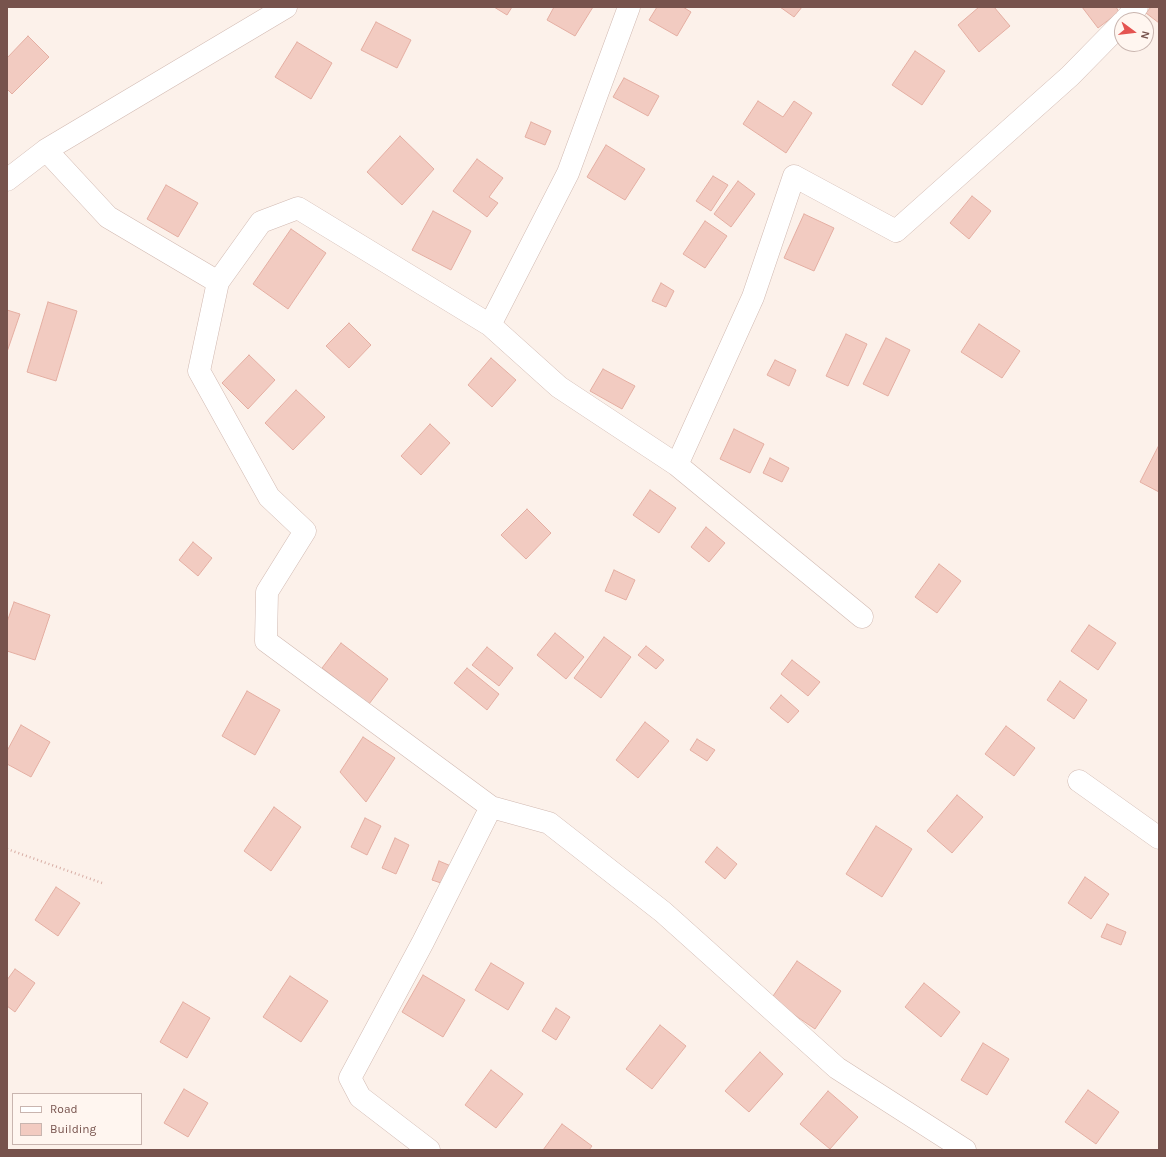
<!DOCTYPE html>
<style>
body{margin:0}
#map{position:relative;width:1166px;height:1157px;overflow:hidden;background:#fcf1ea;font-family:Karla,sans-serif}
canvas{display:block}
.frame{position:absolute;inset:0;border:8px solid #77534d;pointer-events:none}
.legend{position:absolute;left:12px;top:1093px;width:130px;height:52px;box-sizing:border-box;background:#fff6f0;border:1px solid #c9b5af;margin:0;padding:5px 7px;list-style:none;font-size:12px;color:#77534d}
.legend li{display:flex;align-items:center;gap:8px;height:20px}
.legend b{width:20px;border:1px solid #c9b5af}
.north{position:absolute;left:1114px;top:12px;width:40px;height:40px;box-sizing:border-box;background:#fff6f0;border:1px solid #c9b5af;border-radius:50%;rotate:105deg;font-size:11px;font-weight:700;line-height:16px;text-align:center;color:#77534d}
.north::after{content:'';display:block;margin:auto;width:14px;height:18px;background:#e45451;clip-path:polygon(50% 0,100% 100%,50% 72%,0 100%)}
</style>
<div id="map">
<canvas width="1166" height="1157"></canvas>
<div class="frame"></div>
<ul class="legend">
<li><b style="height:5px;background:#fff"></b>Road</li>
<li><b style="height:11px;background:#f2cbc1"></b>Building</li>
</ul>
<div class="north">N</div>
</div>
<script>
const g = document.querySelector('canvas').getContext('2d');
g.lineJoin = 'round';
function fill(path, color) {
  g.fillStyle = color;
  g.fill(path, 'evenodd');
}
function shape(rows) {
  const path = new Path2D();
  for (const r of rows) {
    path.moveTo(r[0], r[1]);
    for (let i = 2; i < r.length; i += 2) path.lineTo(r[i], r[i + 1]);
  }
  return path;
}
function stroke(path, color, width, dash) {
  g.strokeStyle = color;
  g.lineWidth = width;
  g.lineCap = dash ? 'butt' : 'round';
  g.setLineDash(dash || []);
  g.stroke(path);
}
const building = shape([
 [494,7,512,7,507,15,494,7],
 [554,7,593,7,575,36,547,20,554,7],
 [657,7,683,7,691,12,677,36,649,20,657,7],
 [780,7,802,7,794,17,780,7],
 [979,7,994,7,1010,26,979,52,958,25,979,7],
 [1082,7,1116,7,1119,12,1098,28,1082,7],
 [1151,7,1159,7,1159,23,1146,13,1151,7],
 [376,22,411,40,397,68,361,50,376,22],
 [28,36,49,57,12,94,7,89,7,58,28,36],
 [297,42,332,63,311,99,275,77,297,42],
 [915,51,945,71,922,105,892,85,915,51],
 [624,78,659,96,648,116,613,97,624,78],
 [758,101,783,117,794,101,812,113,786,153,743,124,758,101],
 [531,122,551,131,545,145,525,137,531,122],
 [400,136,434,169,402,205,367,172,400,136],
 [606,145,645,169,625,200,587,177,606,145],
 [477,159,503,178,489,197,498,203,487,217,453,191,477,159],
 [713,176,728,185,711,211,696,201,713,176],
 [738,181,755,194,731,227,714,214,738,181],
 [166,185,198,203,178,237,147,219,166,185],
 [972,196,991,211,969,239,950,223,972,196],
 [433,211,471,231,451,270,412,250,433,211],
 [804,214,834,228,814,271,784,258,804,214],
 [705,221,727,236,705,268,683,254,705,221],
 [291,229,326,253,288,309,253,284,291,229],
 [661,283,674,291,666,307,652,301,661,283],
 [48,302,77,311,56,381,27,372,48,302],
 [7,310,20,314,7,352,7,310],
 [349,323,371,345,349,368,326,346,349,323],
 [979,324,1020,351,1002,378,961,352,979,324],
 [846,334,867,344,848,386,826,376,846,334],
 [886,338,910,350,888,396,863,384,886,338],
 [249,355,275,380,248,409,222,383,249,355],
 [491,358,516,380,492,407,468,385,491,358],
 [775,360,796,370,789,386,767,375,775,360],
 [603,369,635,386,622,409,590,391,603,369],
 [296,390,325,417,293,450,265,423,296,390],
 [430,424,450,443,421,475,401,456,430,424],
 [734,429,764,444,750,473,720,459,734,429],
 [1159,445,1159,492,1140,482,1159,445],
 [770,458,789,468,782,482,763,473,770,458],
 [650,490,676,508,659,533,633,515,650,490],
 [527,509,551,533,526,559,501,535,527,509],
 [706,527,725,543,709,562,691,547,706,527],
 [193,542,212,558,198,576,179,560,193,542],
 [939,564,961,581,937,613,915,597,939,564],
 [614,570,635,580,626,600,605,591,614,570],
 [14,602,50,615,35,660,7,651,7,622,14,602],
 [1089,625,1116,643,1098,670,1071,651,1089,625],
 [555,633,584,657,566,679,537,655,555,633],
 [604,637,631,657,601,698,574,678,604,637],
 [341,643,388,679,369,704,322,668,341,643],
 [646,646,664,660,656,669,638,655,646,646],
 [487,647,513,668,499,686,472,665,487,647],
 [792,660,820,682,808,696,781,674,792,660],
 [467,668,499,694,487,710,454,683,467,668],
 [1060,681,1087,700,1074,719,1047,700,1060,681],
 [247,691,280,710,255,755,222,736,247,691],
 [781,695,799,711,788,723,770,708,781,695],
 [645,722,669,741,638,778,616,760,645,722],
 [21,725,50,742,31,777,7,764,7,751,21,725],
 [1006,726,1035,748,1014,776,985,754,1006,726],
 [363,737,395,758,366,802,340,772,363,737],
 [697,739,715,750,707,761,690,750,697,739],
 [957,795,983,817,952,853,927,831,957,795],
 [274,807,301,827,271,871,244,851,274,807],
 [365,818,381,826,367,855,351,847,365,818],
 [876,826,912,849,882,897,846,874,876,826],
 [395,838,409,845,396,874,382,868,395,838],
 [717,847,737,864,725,879,705,862,717,847],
 [439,861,451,866,444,884,432,880,439,861],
 [1085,877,1109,894,1091,919,1068,903,1085,877],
 [56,887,80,903,58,936,35,920,56,887],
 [1107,924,1126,932,1121,945,1101,937,1107,924],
 [797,961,841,991,815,1029,771,999,797,961],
 [491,963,524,983,508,1010,475,990,491,963],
 [15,969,35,983,15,1012,7,1006,7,980,15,969],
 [423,975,465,1000,443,1037,402,1012,423,975],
 [290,976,328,1001,301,1042,263,1017,290,976],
 [924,983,960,1012,941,1037,905,1007,924,983],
 [183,1002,210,1018,187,1058,160,1042,183,1002],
 [556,1008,570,1017,556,1040,542,1031,556,1008],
 [660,1025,686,1046,652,1089,626,1069,660,1025],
 [983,1043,1009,1059,987,1095,961,1080,983,1043],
 [760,1052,783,1074,749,1112,725,1091,760,1052],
 [491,1070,523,1094,496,1128,465,1105,491,1070],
 [184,1089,208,1103,188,1137,164,1123,184,1089],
 [1088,1090,1119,1112,1096,1144,1065,1122,1088,1090],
 [828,1091,858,1117,830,1149,800,1124,828,1091],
 [562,1124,592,1146,589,1150,543,1150,562,1124]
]);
const path = shape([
 [7,849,102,883]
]);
const minor = shape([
 [1125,20,1137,7],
 [46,150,108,217,218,282,199,371,269,497,305,531,267,592,266,641,491,807,549,823,663,912,837,1068,965,1150],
 [7,180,46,150,286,7],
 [218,282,261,222,298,208,490,325,559,387,677,465,862,617],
 [490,325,568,173,629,7],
 [677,465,753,297,794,176,896,231,1070,76,1122,23],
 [1079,781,1159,838],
 [429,1150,360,1097,350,1078,423,942,491,807]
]);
fill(building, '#f2cbc1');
stroke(building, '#e4aea2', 1);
stroke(minor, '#d1b9b1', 23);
stroke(path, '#d7ada4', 2.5, [1, 3]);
stroke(minor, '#fff', 22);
</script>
